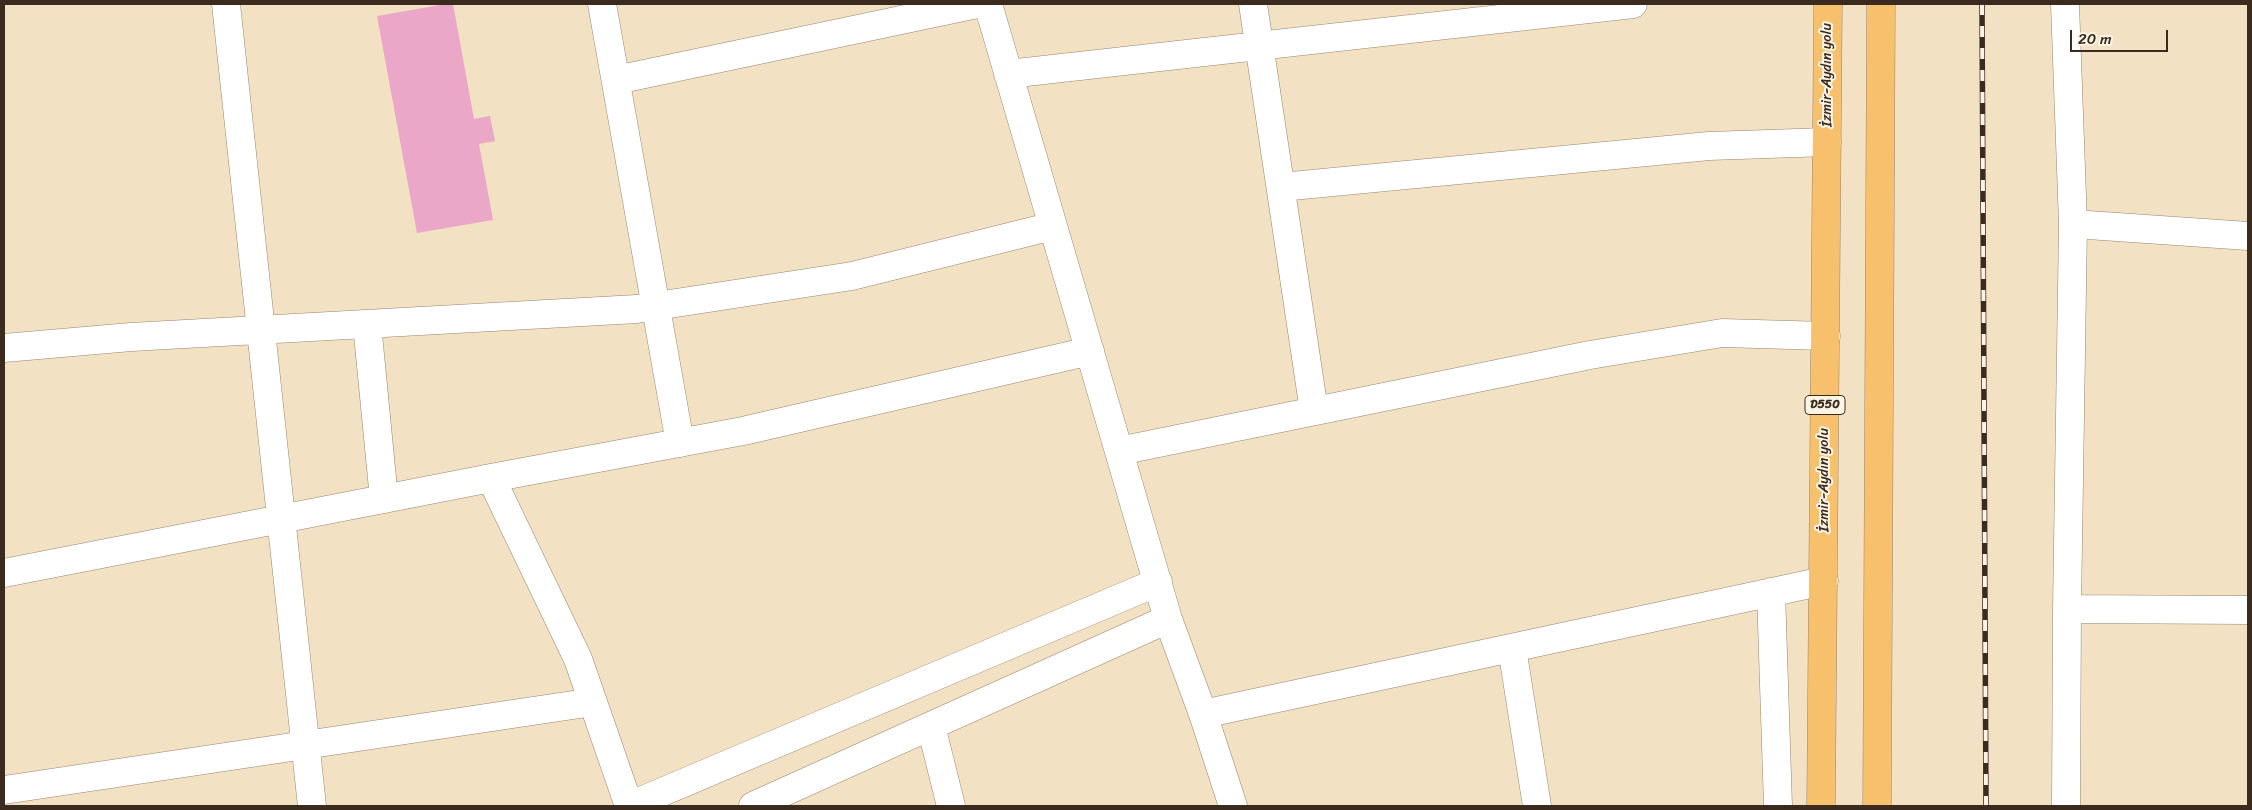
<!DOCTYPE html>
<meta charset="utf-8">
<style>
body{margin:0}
#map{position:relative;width:2252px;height:810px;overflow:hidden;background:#f3e1c3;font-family:Sriracha,sans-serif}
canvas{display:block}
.frame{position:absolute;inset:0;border:5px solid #3b2a1e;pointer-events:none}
.scale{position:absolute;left:2070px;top:30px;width:98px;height:22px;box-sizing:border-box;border:2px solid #3b2a1e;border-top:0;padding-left:6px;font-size:15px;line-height:18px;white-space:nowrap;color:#3b2a1e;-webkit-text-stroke:4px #fcf5e5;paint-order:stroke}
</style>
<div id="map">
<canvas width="2252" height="810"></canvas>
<div class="frame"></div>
<div class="scale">20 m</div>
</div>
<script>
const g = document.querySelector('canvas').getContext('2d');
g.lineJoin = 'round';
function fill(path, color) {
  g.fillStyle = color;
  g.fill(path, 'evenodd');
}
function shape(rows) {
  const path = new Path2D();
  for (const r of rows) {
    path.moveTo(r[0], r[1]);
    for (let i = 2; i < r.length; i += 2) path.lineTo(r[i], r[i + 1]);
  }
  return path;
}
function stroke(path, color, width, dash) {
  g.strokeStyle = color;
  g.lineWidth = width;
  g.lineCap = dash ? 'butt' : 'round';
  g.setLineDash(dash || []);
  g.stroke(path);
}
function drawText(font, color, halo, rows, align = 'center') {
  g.font = font + ' Sriracha,sans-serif';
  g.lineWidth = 4;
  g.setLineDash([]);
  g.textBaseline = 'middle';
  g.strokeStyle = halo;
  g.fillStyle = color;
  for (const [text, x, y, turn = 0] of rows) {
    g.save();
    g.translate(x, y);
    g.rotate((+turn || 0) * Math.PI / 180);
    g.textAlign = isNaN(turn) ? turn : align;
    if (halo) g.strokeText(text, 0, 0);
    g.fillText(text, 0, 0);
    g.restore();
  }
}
const building = shape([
 [446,4,453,4,474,119,490,116,495,141,479,144,493,220,417,233,377,16]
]);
const minor = shape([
 [226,4,312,806],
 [602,4,680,443],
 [988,4,1168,619,1203,714,1233,806],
 [1253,4,1314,411],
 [2065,4,2073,224,2067,609,2066,806],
 [1008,74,1633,4],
 [616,80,977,4],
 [1281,187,1709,146,1827,142],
 [2073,224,2248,236],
 [367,324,384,499],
 [4,348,131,337,637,309,852,276,1053,226],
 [1119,451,1590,355,1722,333,1826,336],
 [491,478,578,659,629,806],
 [4,573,491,478,743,431,1090,351],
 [1771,592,1778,806],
 [2067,609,2248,610],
 [1512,648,1537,806],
 [1203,714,1824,581],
 [931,726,951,806],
 [4,790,593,702],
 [629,806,1158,582],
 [753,806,1168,619]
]);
const highway = shape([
 [1821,806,1828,4],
 [1877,806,1881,4]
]);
const rail = shape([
 [1982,4,1986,806]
]);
const shields = [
 [1825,405,40]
];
const shieldNames = [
 ["D550",1825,405]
];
const streetNames = [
 ["İzmir-Aydın yolu",1827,75,-90],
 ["İzmir-Aydın yolu",1824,480,-90]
];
fill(building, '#eaa7c7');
stroke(minor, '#978670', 29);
stroke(highway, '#978670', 29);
stroke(minor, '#fff', 28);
stroke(highway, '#f7c06c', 28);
stroke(rail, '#3b2a1e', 5.5);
stroke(rail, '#fcf5e5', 4, [11]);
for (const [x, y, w] of shields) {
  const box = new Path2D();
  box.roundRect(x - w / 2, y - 9.5, w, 19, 4);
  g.fillStyle = '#fcf5e5';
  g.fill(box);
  stroke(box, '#3b2a1e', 1);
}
drawText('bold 12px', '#3b2a1e', null, shieldNames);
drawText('14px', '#3b2a1e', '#fcf5e5', streetNames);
</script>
